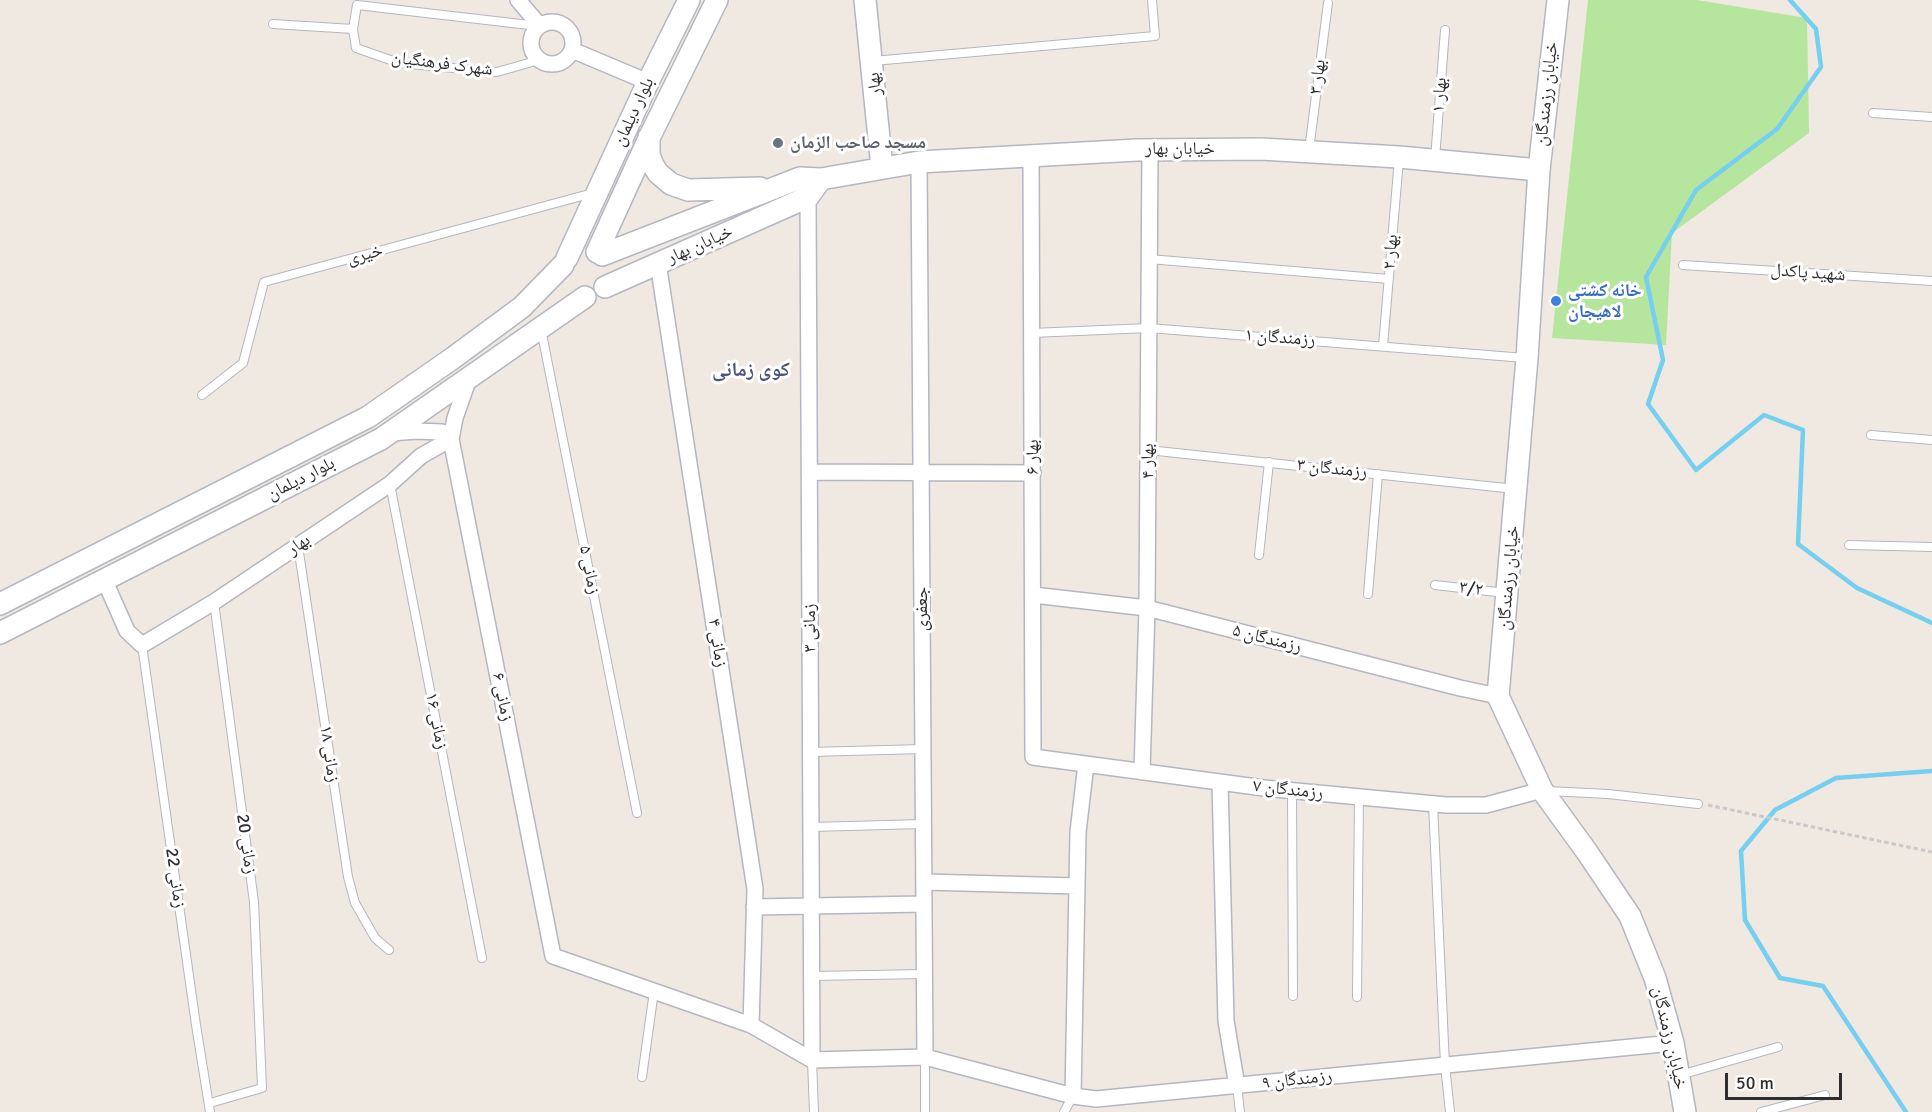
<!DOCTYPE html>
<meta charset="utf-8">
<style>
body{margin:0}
#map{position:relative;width:1932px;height:1112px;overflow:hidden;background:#efe9e1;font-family:Signika,sans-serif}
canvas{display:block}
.scale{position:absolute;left:1725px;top:1073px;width:117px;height:27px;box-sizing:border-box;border:3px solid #2e2e2e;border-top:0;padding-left:8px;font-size:18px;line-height:21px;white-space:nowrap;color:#2e2e2e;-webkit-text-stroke:4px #fff;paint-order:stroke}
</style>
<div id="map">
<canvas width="1932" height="1112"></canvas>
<div class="scale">50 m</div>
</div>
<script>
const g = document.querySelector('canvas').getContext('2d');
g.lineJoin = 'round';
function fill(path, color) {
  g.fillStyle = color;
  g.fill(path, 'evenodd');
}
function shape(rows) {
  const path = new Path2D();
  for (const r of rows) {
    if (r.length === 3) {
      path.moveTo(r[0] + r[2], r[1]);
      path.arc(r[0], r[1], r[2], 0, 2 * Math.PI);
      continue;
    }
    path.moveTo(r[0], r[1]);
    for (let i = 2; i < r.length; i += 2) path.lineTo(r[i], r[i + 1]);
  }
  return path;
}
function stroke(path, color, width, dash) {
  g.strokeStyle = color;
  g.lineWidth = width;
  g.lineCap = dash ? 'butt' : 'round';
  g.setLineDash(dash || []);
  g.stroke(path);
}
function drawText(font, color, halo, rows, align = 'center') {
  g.font = font + ' Signika,"Noto Naskh Arabic",sans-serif';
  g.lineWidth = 6;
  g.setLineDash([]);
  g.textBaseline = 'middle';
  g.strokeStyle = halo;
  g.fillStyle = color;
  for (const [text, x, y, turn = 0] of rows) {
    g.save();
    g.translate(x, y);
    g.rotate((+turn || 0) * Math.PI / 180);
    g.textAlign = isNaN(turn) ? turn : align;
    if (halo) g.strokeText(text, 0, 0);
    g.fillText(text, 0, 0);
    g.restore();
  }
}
const green = shape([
 [1588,0,1697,0,1807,18,1809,133,1672,233,1666,345,1552,338]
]);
const stream = shape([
 [1790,0,1816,29,1821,67,1777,129,1696,190,1646,277,1663,360,1648,404,1696,470,1764,415,1803,430,1798,544,1857,588,1932,623],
 [1906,1112,1823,986,1780,978,1745,920,1741,851,1775,810,1836,778,1932,771]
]);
const path = shape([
 [1708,805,1932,852]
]);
const lane = shape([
 [273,24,353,29],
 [538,26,357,5,353,29,356,48,399,63,497,72,539,60],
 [873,61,1155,36,1152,0],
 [1873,113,1932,117],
 [1309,150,1328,3],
 [1435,159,1445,30],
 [1149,259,1389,279],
 [1683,265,1932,281],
 [541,329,637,813],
 [1032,333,1149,328,1525,358],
 [1383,346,1399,159],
 [202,395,243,363,264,282,593,193],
 [1871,435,1932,440],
 [1148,450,1515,489],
 [390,484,482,958],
 [1849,545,1932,547],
 [298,546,348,877,355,903,375,938,389,950],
 [1259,555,1269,462],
 [1435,585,1506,593],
 [1368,594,1378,474],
 [142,645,196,1025,210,1112],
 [810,752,923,749],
 [1292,791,1293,996],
 [1548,791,1608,794,1698,804],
 [1433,804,1445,1065,1450,1112],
 [811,827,923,824],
 [812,976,924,974],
 [1357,997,1359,797],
 [812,1060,814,1112],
 [1680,1075,1778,1047],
 [642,1077,654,991],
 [1237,1086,1240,1112],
 [210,1103,262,1088,254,902,214,602],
 [925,1111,925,1057],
 [1064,1112,1073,1096],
 [1761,1112,1825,1095]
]);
const street = shape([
 [518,0,540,26],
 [552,43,21],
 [572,50,648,82],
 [1031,156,1033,757,1264,788,1446,805,1486,805,1542,790],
 [919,162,925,1057],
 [808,197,812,1060],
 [658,263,755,889,751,1025],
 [469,378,455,418,451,439,553,956,751,1025,812,1060,925,1057,1073,1096,1096,1099,1673,1043],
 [391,433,416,431,442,432,451,439],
 [809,472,1033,473],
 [104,579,127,631,142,645,214,602,390,484,421,456,451,439],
 [1033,595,1147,608,1460,688,1498,696],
 [1142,772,1147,608,1150,149],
 [1220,782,1226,1021,1237,1086],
 [924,882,1077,886],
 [754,907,924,904],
 [1073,1096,1078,832,1086,764]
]);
const secondary = shape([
 [865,0,882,168],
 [1558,0,1539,170,1527,358,1498,696,1542,790,1587,852,1630,916,1655,978,1673,1043,1685,1112],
 [649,137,649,155,653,165,658,173,671,184,688,190,760,188],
 [597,252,650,136,717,0],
 [602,255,800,178,821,179,919,162,1137,150,1261,149,1399,157,1539,170],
 [567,258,648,82,689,0],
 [605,287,808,197,821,179],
 [0,604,368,417,453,358,522,307,563,265],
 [0,633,381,439,585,297]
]);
const markers = [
 [778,143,6,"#6b7280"],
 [1556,301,6,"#3f7fe0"]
];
const streetNames = [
 ["شهرک فرهنگیان",442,64,7],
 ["بهار ۳",1318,77,-83],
 ["بهار",875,84,-97],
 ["خیابان رزمندگان",1547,94,-84],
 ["بهار ۱",1440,95,-86],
 ["بلوار دیلمان",634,112,-65],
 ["خیابان بهار",1180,149],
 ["خیابان بهار",700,245,-24],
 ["بهار ۲",1391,252,-85],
 ["خیری",365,255,-15],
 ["شهید پاکدل",1808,273,4],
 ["رزمندگان ۱",1280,338,4],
 ["بهار ۶",1033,457,-90],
 ["بهار ۴",1148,461,-90],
 ["رزمندگان ۳",1332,469,6],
 ["بلوار دیلمان",301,479,-27],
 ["بهار",299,545,-34],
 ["زمانی ۵",589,570,79],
 ["خیابان رزمندگان",1509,578,-85],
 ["۳/۲",1471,589,7],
 ["جعفری",922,609,-90],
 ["زمانی ۳",810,628,-90],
 ["رزمندگان ۵",1267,639,14],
 ["زمانی ۴",717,643,81],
 ["زمانی ۶",502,697,79],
 ["زمانی ۱۶",436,721,79],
 ["زمانی ۱۸",329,754,82],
 ["رزمندگان ۷",1288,790,6],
 ["زمانی 20",246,844,82],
 ["زمانی 22",175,878,82],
 ["خیابان رزمندگان",1669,1038,77],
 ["رزمندگان ۹",1297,1080,-6]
];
const worshipNames = [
 ["مسجد صاحب الزمان",790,143]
];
const shopNames = [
 ["خانه کشتی",1568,291],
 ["لاهیجان",1568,312]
];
const neighbourhoodNames = [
 ["کوی زمانی",751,371]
];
fill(green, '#b6e59e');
stroke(stream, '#75cff0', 4.5);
stroke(lane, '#b4b7c1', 10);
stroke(street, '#b4b7c1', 18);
stroke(secondary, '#b4b7c1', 24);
stroke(path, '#c9c9c9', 3, [4.5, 3]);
stroke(lane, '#fff', 8);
stroke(street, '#fff', 15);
stroke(secondary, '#fff', 21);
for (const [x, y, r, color] of markers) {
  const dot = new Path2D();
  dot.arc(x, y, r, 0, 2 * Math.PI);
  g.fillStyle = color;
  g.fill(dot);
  stroke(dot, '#fff', 2);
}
drawText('18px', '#2e2e2e', '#fff', streetNames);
drawText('bold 18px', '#5b616d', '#fff', worshipNames, 'left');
drawText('bold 18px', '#366cbe', '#fff', shopNames, 'left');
drawText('bold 20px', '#4d5680', '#fff', neighbourhoodNames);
</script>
